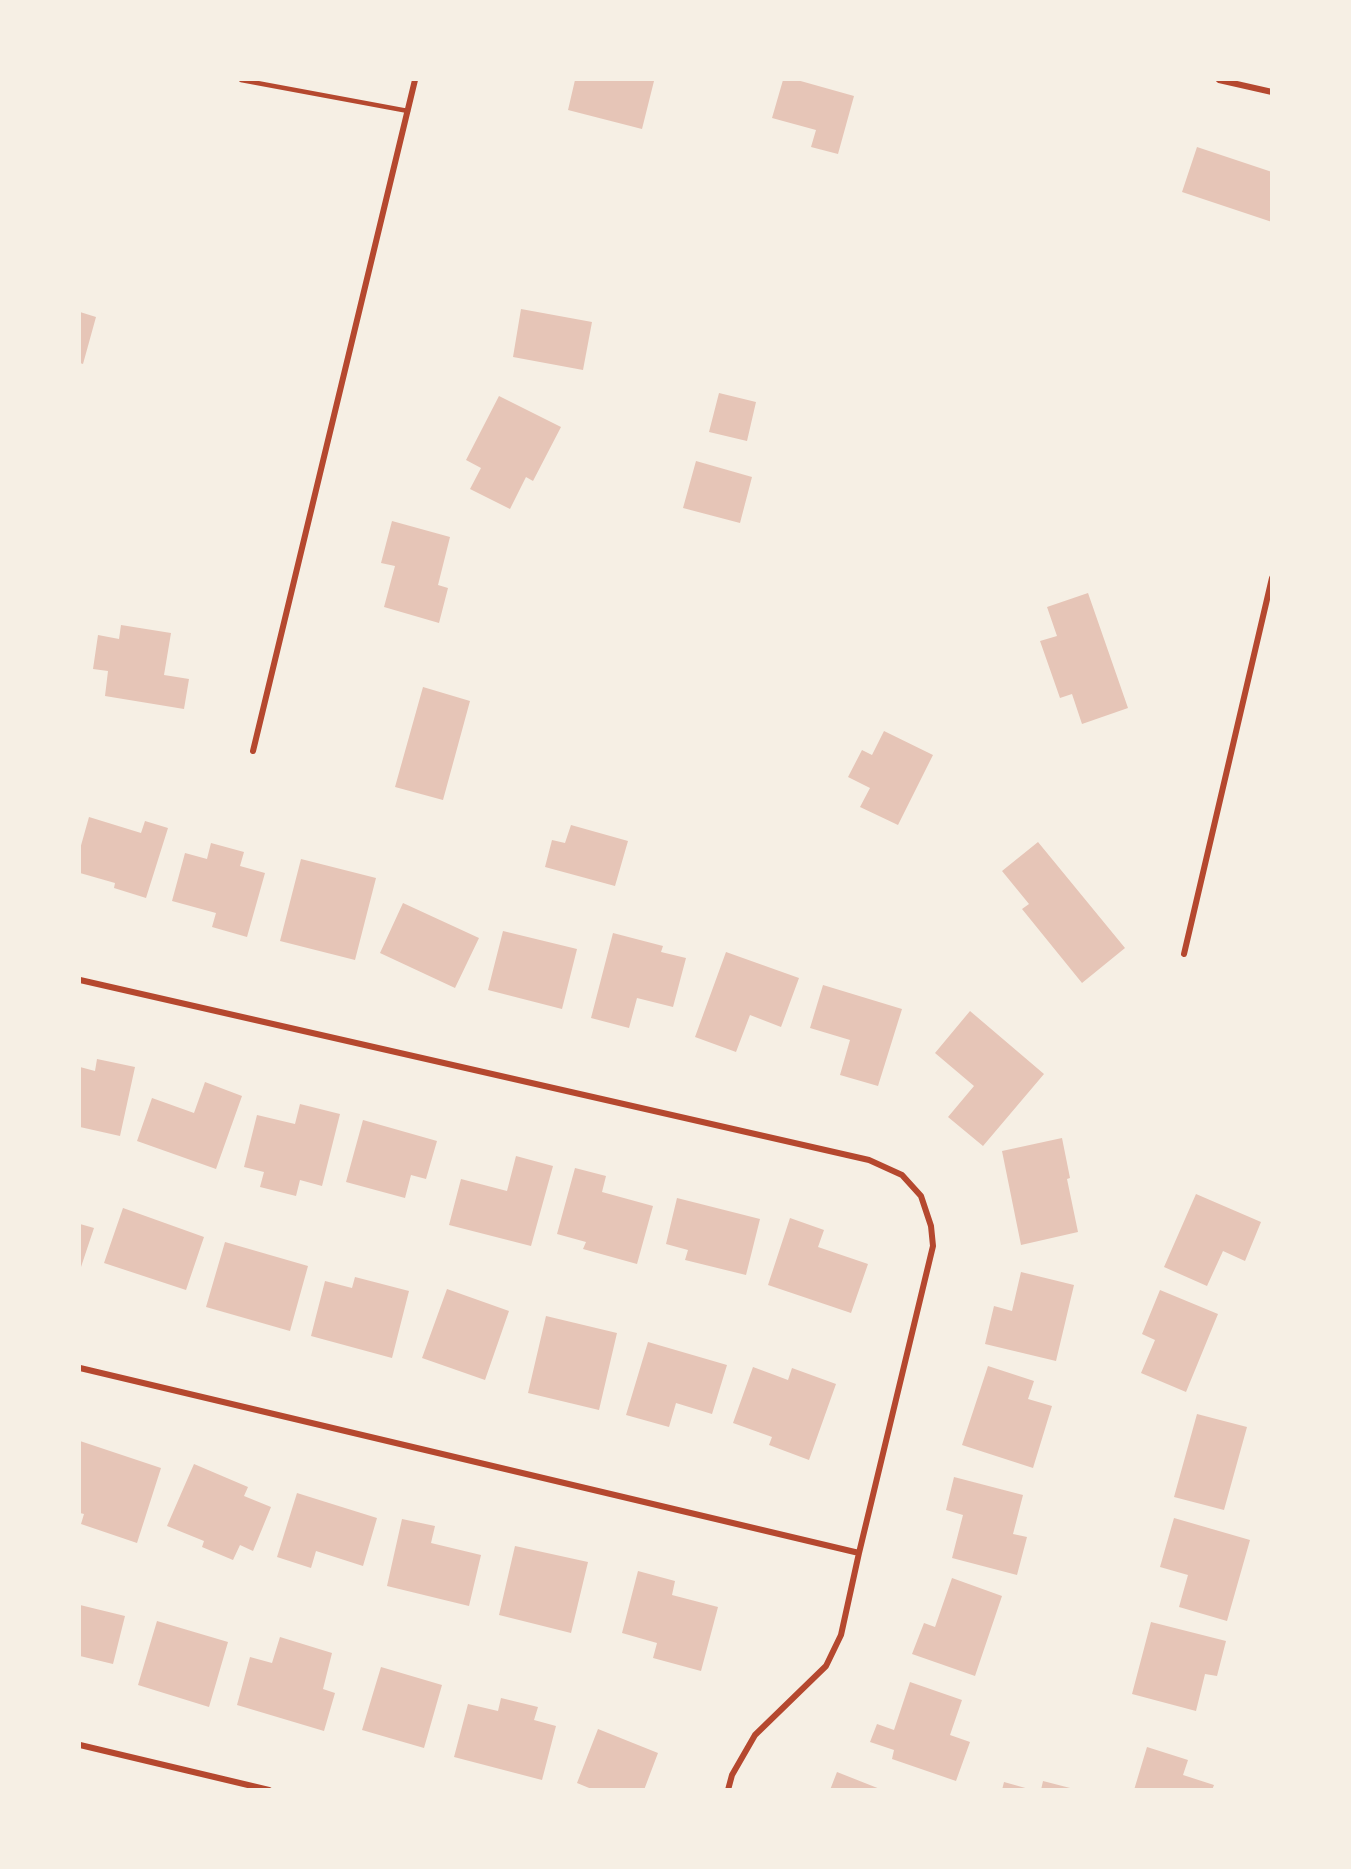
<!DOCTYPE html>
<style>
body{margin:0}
#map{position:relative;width:1351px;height:1869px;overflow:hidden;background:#f6efe4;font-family:"Titillium Web",sans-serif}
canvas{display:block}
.frame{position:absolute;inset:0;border:81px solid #f6efe4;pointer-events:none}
</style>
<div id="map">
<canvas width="1351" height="1869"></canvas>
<div class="frame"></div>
</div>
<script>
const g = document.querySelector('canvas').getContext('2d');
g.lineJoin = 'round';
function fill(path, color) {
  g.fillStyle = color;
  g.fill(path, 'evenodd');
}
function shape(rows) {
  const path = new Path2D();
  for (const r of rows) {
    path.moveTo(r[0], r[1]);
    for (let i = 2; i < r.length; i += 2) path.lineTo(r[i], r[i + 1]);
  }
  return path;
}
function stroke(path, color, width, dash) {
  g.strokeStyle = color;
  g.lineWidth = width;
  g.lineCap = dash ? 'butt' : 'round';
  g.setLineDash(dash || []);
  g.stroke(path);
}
const building = shape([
 [575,80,654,81,642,129,568,110],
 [783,80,797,80,854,96,838,154,811,147,816,130,772,118],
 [1197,147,1272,172,1272,222,1182,192],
 [521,309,592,322,583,370,513,357],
 [80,312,96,317,83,364,80,363],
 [719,393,756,402,747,441,709,432],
 [499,396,561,427,533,481,526,477,510,509,470,489,481,468,466,460],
 [696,461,752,477,740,523,683,508],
 [392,521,450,537,438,585,448,588,439,623,384,607,395,566,381,563],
 [1088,593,1128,708,1082,724,1072,694,1060,698,1040,641,1057,636,1047,607],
 [121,625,171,633,164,675,189,679,184,709,105,696,108,671,93,669,98,635,119,639],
 [423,687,470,701,443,800,395,787],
 [884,731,933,755,898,825,860,807,870,788,848,777,862,750,872,755],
 [89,817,141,833,145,821,168,828,146,898,114,888,115,883,80,873,80,849],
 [571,825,628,841,615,886,545,867,552,840,565,843],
 [1038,842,1125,948,1082,983,1022,909,1029,904,1002,871],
 [211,843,244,852,240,866,265,873,247,937,212,927,216,913,172,901,185,853,207,859],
 [301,859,376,878,355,960,280,941],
 [403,903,479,938,455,988,380,953],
 [503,931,577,949,562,1009,488,990],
 [613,933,663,946,661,952,686,958,673,1007,637,998,629,1028,591,1018],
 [726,952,799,978,781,1027,750,1015,736,1052,695,1037],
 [823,985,902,1009,878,1086,840,1075,850,1040,810,1028],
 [970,1011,1044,1074,983,1146,948,1117,974,1086,935,1053],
 [97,1059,135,1067,120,1136,80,1127,80,1067,95,1071],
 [205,1082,242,1096,216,1169,137,1141,152,1098,194,1113],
 [300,1104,340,1114,322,1186,300,1180,296,1196,260,1187,264,1172,244,1167,257,1115,295,1124],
 [363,1120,437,1141,426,1179,411,1175,405,1198,346,1182],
 [1062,1138,1070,1178,1067,1179,1078,1232,1021,1245,1002,1151],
 [516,1156,553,1166,531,1246,449,1225,461,1179,507,1191],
 [575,1168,606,1176,602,1192,653,1206,637,1264,583,1249,586,1242,557,1234],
 [1196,1194,1261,1222,1245,1261,1223,1251,1207,1286,1164,1267],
 [677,1198,760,1219,746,1275,685,1260,688,1250,666,1244],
 [123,1208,204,1237,186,1290,104,1263],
 [790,1218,824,1230,818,1247,868,1264,851,1313,768,1285],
 [80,1224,94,1228,80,1270],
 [225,1242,308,1266,290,1331,206,1307],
 [1021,1272,1074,1285,1056,1361,985,1344,994,1306,1012,1311],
 [355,1277,409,1291,392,1358,311,1336,325,1281,352,1288],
 [447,1289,509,1311,485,1380,422,1358],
 [1160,1290,1218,1314,1186,1392,1141,1373,1155,1340,1142,1334],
 [546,1316,617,1333,599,1410,528,1393],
 [648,1342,727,1365,712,1414,676,1403,669,1427,626,1415],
 [988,1366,1034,1381,1028,1399,1052,1406,1033,1468,962,1445],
 [753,1367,788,1380,792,1368,836,1384,809,1460,769,1445,772,1437,733,1423],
 [1197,1414,1247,1427,1224,1510,1174,1497],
 [80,1441,161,1468,137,1543,81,1524,84,1514,80,1513],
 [194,1464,248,1487,244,1496,271,1507,253,1551,240,1545,233,1560,202,1547,204,1541,167,1526],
 [954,1477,1023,1495,1013,1534,1027,1537,1017,1575,952,1558,963,1515,946,1510],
 [297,1493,377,1518,363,1566,316,1551,311,1568,277,1557],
 [1174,1518,1250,1540,1227,1621,1179,1607,1188,1575,1160,1567],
 [402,1519,435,1526,431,1543,481,1555,469,1606,387,1586],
 [515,1546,588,1562,571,1633,499,1615],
 [638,1571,675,1581,672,1595,718,1607,701,1671,653,1658,657,1643,622,1633],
 [952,1578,1002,1596,975,1676,912,1654,924,1623,935,1627],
 [80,1605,125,1616,113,1664,80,1656],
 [157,1621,228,1642,209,1707,138,1685],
 [1151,1622,1226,1641,1217,1676,1205,1674,1196,1711,1132,1694],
 [280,1637,332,1653,323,1689,335,1693,324,1731,237,1705,250,1657,272,1663],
 [381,1667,442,1685,424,1748,362,1730],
 [910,1682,962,1700,950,1735,970,1742,956,1781,892,1759,894,1750,870,1742,877,1724,894,1730],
 [501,1698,538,1707,534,1720,556,1726,542,1780,454,1757,468,1704,498,1711],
 [598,1729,658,1753,644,1790,594,1790,577,1783],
 [1147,1747,1188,1760,1183,1775,1214,1785,1212,1790,1134,1790],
 [837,1772,880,1789,880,1790,830,1790],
 [1043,1781,1074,1789,1074,1790,1041,1790],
 [1004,1782,1029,1789,1029,1790,1002,1790]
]);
const service = shape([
 [241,80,408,111]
]);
const minor = shape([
 [1219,80,1272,92],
 [253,751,415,80],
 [1184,954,1272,578],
 [80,980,869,1160,902,1175,921,1196,931,1226,933,1246,859,1553,841,1635,826,1666,755,1735,732,1775,728,1790],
 [80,1368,859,1553],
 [80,1745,269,1790]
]);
fill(building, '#e6c5b7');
stroke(service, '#b5482f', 4.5);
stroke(minor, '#b5482f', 6);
</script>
